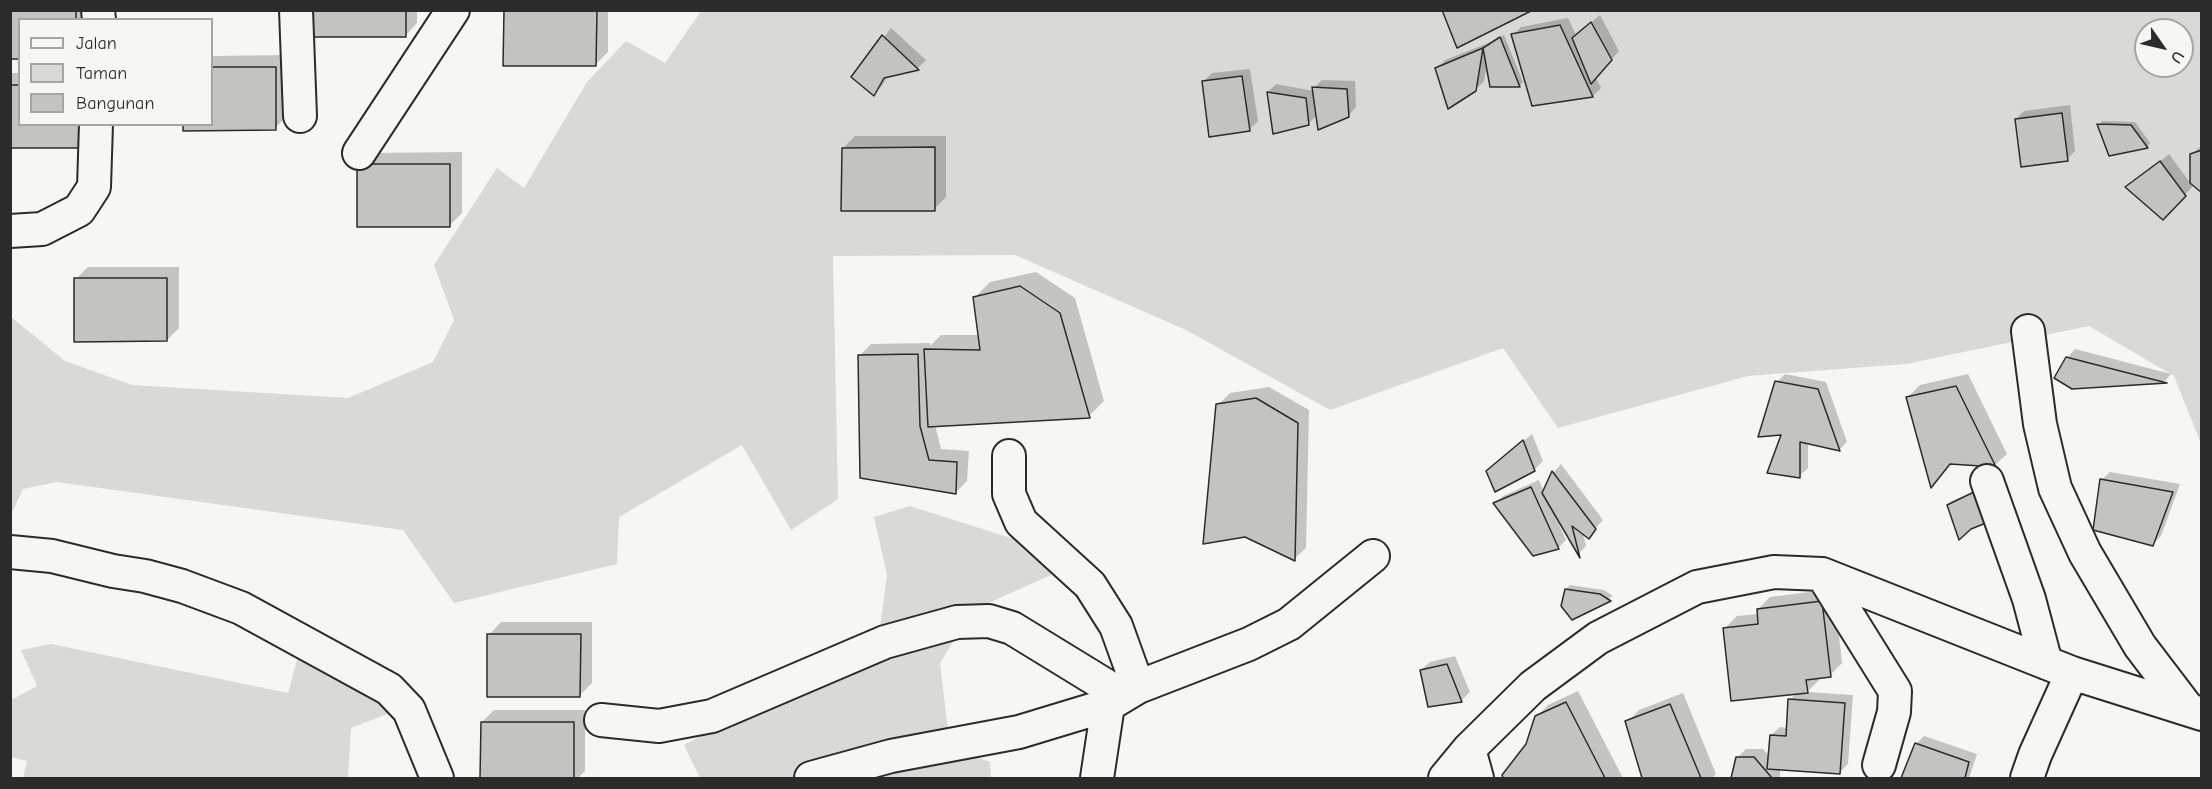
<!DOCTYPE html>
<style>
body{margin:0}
#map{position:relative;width:2212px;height:789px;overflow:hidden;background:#f6f6f2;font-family:"Comic Neue",sans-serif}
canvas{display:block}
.frame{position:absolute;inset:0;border:12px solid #2b2b2b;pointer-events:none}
.legend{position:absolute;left:18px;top:18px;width:195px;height:108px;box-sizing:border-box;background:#f6f6f2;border:2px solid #a5a5a2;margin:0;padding:8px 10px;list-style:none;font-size:18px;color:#2b2b2b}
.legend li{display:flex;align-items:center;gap:12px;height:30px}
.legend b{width:30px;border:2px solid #a5a5a2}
.north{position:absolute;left:2134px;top:18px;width:60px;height:60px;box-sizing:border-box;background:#f6f6f2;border:2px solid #a5a5a2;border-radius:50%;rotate:124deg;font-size:16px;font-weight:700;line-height:24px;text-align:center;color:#2b2b2b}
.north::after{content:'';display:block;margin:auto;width:21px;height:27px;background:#2b2b2b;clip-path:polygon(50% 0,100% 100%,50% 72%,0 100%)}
</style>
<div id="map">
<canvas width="2212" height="789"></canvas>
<div class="frame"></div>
<ul class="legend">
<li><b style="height:8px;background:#f6f6f2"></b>Jalan</li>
<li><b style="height:16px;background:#d9d9d5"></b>Taman</li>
<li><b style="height:16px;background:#c3c3c0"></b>Bangunan</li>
</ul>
<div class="north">U</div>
</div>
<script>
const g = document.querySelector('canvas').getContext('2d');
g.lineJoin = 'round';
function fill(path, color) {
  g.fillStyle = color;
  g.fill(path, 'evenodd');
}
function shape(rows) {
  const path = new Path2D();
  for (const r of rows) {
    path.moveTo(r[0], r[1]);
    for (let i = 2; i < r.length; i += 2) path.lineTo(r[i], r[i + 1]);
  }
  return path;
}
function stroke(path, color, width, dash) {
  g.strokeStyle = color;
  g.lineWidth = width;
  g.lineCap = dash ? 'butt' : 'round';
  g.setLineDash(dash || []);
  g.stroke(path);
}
const green = shape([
 [701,11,2201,11,2201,444,2174,376,2089,326,1906,364,1748,376,1558,428,1503,348,1330,410,1186,330,1015,255,833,256,838,499,791,530,742,445,619,517,617,564,454,603,403,530,57,482,23,489,11,515,11,317,65,361,132,385,348,398,433,362,454,320,434,265,497,168,524,188,587,82,626,41,665,63],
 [2146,30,2182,30,2182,66,2146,66],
 [910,506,1017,540,1062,570,973,610,940,663,950,748,990,762,991,778,700,778,684,745,878,642,887,575,874,517],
 [303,638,388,669,418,702,351,728,348,778,23,778,27,761,11,757,11,700,37,686,21,650,51,644,288,693]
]);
const shadow = shape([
 [10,10,87,10,87,20,20,20],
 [315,10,417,10,417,23,405,36],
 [505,10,608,10,608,52,596,64],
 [1600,15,1619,51,1596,78,1601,88,1593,96,1533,105,1513,35,1521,27,1568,18,1576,35],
 [891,28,926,60,918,68,888,76,882,86,874,94,853,77],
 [1504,35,1523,82,1520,85,1491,85,1487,64,1484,81,1475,90,1437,69,1445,60,1491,42,1490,44],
 [288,55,287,116,275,128,212,124,212,56],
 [1250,69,1258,121,1249,130,1204,81,1212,73],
 [10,73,20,73,20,124,10,146],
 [1322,80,1355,81,1356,107,1348,116,1317,115,1308,124,1268,92,1276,84,1314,91,1314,88],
 [2070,105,2075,151,2067,159,2016,119,2024,111],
 [2102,121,2135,122,2150,143,2147,147,2099,125],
 [855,136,946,136,946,197,934,209,843,148],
 [2202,145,2202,191,2194,185,2163,218,2128,187,2169,154,2191,184,2191,155],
 [462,152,462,213,450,225,359,165,371,153],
 [88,267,179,267,179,328,167,340,76,279],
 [1036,272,1075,298,1104,401,1089,416,935,425,941,449,969,451,967,481,955,493,861,477,859,356,871,344,930,343,930,346,941,335,980,335,975,297,990,282],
 [2075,349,2171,374,2165,381,2072,387,2067,358],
 [1785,374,1826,382,1847,442,1839,450,1808,442,1808,468,1799,476,1784,433,1777,382],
 [1968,374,2007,454,1995,465,1952,463,1932,485,1908,397,1920,385],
 [1269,387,1309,410,1306,548,1294,559,1218,405,1230,393],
 [1532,434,1543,461,1534,470,1496,463],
 [1561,464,1603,520,1588,537,1583,533,1586,546,1579,553,1559,519,1557,520,1566,540,1558,548,1495,504,1503,496,1539,480,1544,492,1554,472],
 [2110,472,2180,484,2161,536,2153,544,2101,480],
 [1978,490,1990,520,1948,505,1952,501],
 [1570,585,1604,590,1613,596,1572,618,1566,589],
 [1834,589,1842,663,1830,675,1819,677,1819,680,1807,692,1853,695,1848,764,1840,772,1780,768,1780,778,1732,778,1737,758,1746,749,1763,749,1770,757,1771,735,1780,727,1788,728,1790,700,1796,693,1725,628,1737,616,1759,614,1758,609,1770,597],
 [501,622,592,622,592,683,580,695,489,635],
 [1455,656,1470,692,1462,700,1429,706,1421,670,1430,662],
 [1578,691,1623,778,1505,778,1503,775,1527,745,1536,717,1548,705],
 [1683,693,1716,774,1712,778,1643,778,1627,722,1639,710],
 [494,710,585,710,585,771,578,778,482,778,482,722],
 [1924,736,1977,754,1969,778,1903,778,1916,744]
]);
const building = shape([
 [10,10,76,10,76,20,20,20,20,59,10,59,10,10],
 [313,10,406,10,406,37,313,37,313,10],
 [504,10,597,10,596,66,503,66,504,10],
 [1442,10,1533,10,1457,48,1442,10],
 [1591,22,1612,60,1591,84,1572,38,1591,22],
 [1560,25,1593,97,1532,106,1511,34,1560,25],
 [882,35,919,70,884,78,874,96,851,77,882,35],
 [1500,37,1520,87,1490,87,1483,48,1500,37],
 [1483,48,1476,91,1448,109,1435,68,1483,48],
 [212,67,276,67,276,130,183,131,183,124,212,124,212,67],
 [1242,76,1250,131,1209,137,1202,81,1242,76],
 [10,85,20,85,20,124,83,124,83,148,10,148,10,85],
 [1312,87,1347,89,1349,117,1318,130,1312,87],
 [1267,92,1306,98,1309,125,1273,134,1267,92],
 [2062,113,2068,161,2021,167,2015,119,2062,113],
 [2097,124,2131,125,2148,148,2109,156,2097,124],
 [935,147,935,211,841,211,842,148,935,147],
 [2202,150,2202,193,2190,183,2190,154,2202,150],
 [2160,161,2186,196,2163,220,2125,187,2160,161],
 [357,164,450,164,450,227,357,227,357,164],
 [74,278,167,278,167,341,74,342,74,278],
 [1020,286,1060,313,1090,418,928,427,924,349,980,350,973,297,1020,286],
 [918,354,920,426,929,460,957,462,956,494,860,478,858,355,918,354],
 [2066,357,2167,383,2072,389,2054,378,2066,357],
 [1775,381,1818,389,1840,451,1800,442,1800,478,1767,473,1781,435,1758,437,1775,381],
 [1956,386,1996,467,1950,464,1931,488,1906,397,1956,386],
 [1256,398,1298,423,1295,561,1245,537,1203,544,1216,404,1256,398],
 [1523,440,1535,471,1495,492,1486,471,1523,440],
 [1552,471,1596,529,1589,539,1572,526,1580,558,1542,493,1552,471],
 [2100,479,2173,492,2153,546,2093,530,2100,479],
 [1531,487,1559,549,1533,556,1493,503,1531,487],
 [1974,492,1991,521,1971,529,1959,540,1947,505,1974,492],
 [1565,589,1600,594,1611,601,1572,620,1561,606,1565,589],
 [1822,601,1831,677,1806,680,1808,693,1731,701,1723,628,1758,624,1757,609,1822,601],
 [487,634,581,634,580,697,487,697,487,634],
 [1447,664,1462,702,1428,707,1420,670,1447,664],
 [1788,699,1845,703,1840,774,1767,769,1770,735,1786,736,1788,699],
 [1566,702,1605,778,1503,778,1502,775,1526,744,1535,716,1566,702],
 [1670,704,1701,778,1642,778,1625,721,1670,704],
 [481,722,574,722,574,778,480,778,481,722],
 [1915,743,1969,762,1965,778,1901,778,1915,743],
 [1736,757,1754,757,1772,778,1731,778,1736,757]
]);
const street = shape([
 [98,10,99,20],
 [296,10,300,116],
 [359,153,453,10],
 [10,231,42,229,79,210,94,187,96,124],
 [2028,331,2040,424,2055,488,2085,553,2140,646,2188,709],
 [1009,456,1009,494,1021,522,1090,585,1116,626,1138,687],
 [1987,481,2029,599,2046,663],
 [10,552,52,556,113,571,145,576,182,586,241,608,389,689,409,710,437,778],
 [1822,574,1895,691,1894,712,1879,765],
 [601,720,659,726,712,716,885,642,957,622,989,621,1012,628,1123,696],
 [1469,749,1477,778],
 [811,778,891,756,1019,732,1108,705,1138,687,1249,644,1289,624,1373,556],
 [1097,778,1108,705],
 [1445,778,1469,749,1533,686,1598,638,1697,587,1774,572,1822,574,2072,673,2202,714],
 [2027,778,2035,755,2072,673]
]);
fill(green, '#d9d9d5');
fill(shadow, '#0003');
fill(building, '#c3c3c0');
stroke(building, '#2b2b2b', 1.5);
stroke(street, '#2b2b2b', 36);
stroke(street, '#f6f6f2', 32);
</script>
